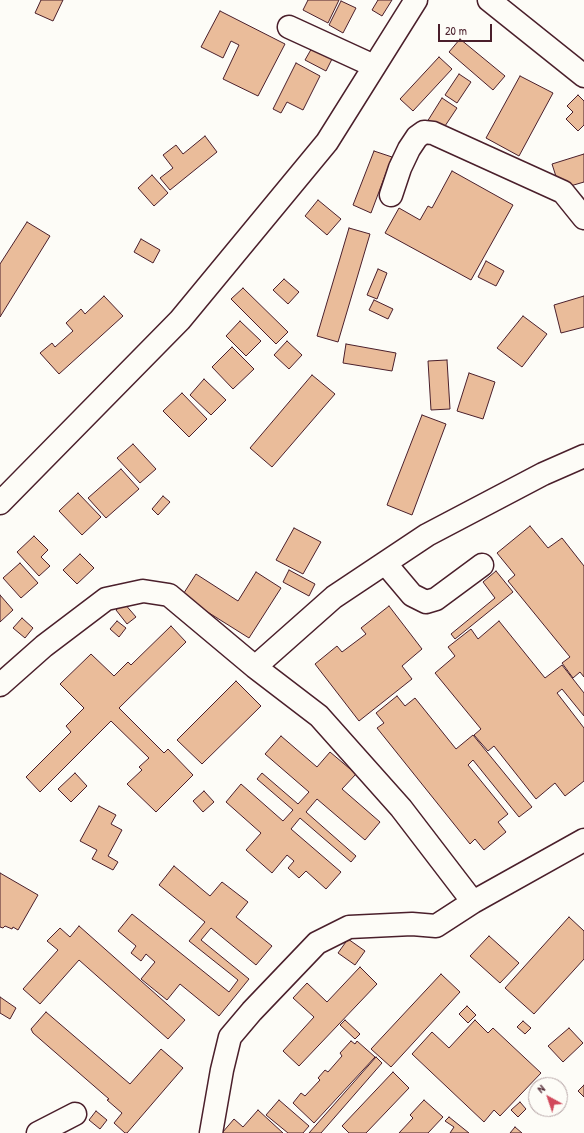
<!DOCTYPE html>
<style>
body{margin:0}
#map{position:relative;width:584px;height:1133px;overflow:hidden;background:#fdfcf7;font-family:"Patrick Hand",sans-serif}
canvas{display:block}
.north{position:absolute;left:528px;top:1077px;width:40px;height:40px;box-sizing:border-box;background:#fdfcf7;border:1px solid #b5a4a5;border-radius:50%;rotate:320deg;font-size:11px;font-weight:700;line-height:16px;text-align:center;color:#4a1f2b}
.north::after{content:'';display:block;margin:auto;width:14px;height:18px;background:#d1495b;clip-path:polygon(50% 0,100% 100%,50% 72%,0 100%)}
.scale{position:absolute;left:438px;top:24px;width:54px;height:18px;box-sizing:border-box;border:2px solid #4a1f2b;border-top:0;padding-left:5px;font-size:12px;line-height:14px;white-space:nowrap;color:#4a1f2b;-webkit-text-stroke:3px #fdfcf7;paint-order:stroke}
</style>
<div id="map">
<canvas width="584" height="1133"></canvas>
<div class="north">N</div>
<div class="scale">20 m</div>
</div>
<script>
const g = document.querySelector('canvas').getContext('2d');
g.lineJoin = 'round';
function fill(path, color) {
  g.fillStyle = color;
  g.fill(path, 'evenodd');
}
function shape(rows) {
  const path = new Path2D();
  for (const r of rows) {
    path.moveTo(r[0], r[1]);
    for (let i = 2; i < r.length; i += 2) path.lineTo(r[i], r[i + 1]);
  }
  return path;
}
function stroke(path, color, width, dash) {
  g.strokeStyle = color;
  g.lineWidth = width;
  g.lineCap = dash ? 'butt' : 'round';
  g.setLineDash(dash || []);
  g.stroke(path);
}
const building = shape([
 [41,0,63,0,53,21,35,13,41,0],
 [308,0,339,0,328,23,303,10,308,0],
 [378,0,392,0,382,16,372,10,378,0],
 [341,1,356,8,343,33,329,25,341,1],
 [220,11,285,44,258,96,223,79,239,45,231,41,223,58,201,47,220,11],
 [460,39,505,76,493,90,449,52,460,39],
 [313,46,333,57,326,71,305,60,313,46],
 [439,57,452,69,413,111,400,99,439,57],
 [296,63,320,76,303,110,287,102,281,113,273,109,296,63],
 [459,74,471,82,457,103,445,95,459,74],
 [520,76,553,93,519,156,486,138,520,76],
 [578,95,584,101,584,125,578,131,566,119,573,112,567,106,578,95],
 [442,98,457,108,441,132,427,122,442,98],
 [205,136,217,152,170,190,160,178,173,168,163,155,176,145,183,154,205,136],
 [374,151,392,157,371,213,353,205,374,151],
 [584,154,584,182,560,189,552,164,584,154],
 [452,171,513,205,471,280,385,233,399,208,420,220,428,206,432,208,452,171],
 [152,175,168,193,154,206,138,188,152,175],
 [318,200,341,219,327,235,305,216,318,200],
 [27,222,50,236,0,317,0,264,27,222],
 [349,228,370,234,338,342,317,336,349,228],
 [141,239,160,250,153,263,134,252,141,239],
 [486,261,504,271,496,286,478,277,486,261],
 [378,269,387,273,377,299,367,295,378,269],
 [284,279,299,292,288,304,273,290,284,279],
 [243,288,288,332,276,344,231,299,243,288],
 [104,296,123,316,59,374,40,353,52,343,55,347,73,331,66,323,81,309,85,314,104,296],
 [584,296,584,327,561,333,554,305,584,296],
 [374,300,393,309,388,319,369,310,374,300],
 [523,316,547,334,522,367,497,348,523,316],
 [240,321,261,341,246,356,226,336,240,321],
 [287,341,302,355,289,369,274,355,287,341],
 [346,344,396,353,392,371,343,363,346,344],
 [232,347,254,369,233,389,212,367,232,347],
 [447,360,450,409,431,410,428,361,447,360],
 [469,373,495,382,483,419,457,411,469,373],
 [312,375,335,394,272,467,250,448,312,375],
 [204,379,226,400,211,415,190,395,204,379],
 [182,393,207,419,189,437,163,411,182,393],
 [422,415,446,424,412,515,387,505,422,415],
 [133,444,156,469,140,483,117,458,133,444],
 [121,469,139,489,106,518,88,498,121,469],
 [78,493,101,517,82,535,59,511,78,493],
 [163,496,170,502,158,515,152,509,163,496],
 [530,526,548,548,562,538,584,566,584,677,580,672,573,678,562,663,570,657,508,581,515,575,497,553,530,526],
 [294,528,321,542,303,574,276,560,294,528],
 [34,536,48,550,41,557,50,566,39,576,17,552,34,536],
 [80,554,94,568,77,584,63,570,80,554],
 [20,563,38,583,21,598,3,578,20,563],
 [289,570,315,584,309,596,283,582,289,570],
 [496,571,513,592,455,639,451,634,495,598,483,582,496,571],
 [256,572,281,588,249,638,182,596,196,574,238,601,256,572],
 [0,595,13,610,0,622,0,595],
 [124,603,136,617,127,624,116,610,124,603],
 [389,606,422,649,402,666,412,679,359,721,315,664,337,646,342,652,366,634,361,628,389,606],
 [22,618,33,628,25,638,13,628,22,618],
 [117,621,126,628,119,637,110,629,117,621],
 [499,621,545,678,562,665,584,693,584,716,562,689,557,693,584,728,584,781,565,796,555,783,536,799,494,746,488,751,474,735,481,729,435,673,455,656,448,647,471,629,478,639,499,621],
 [171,626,186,642,119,708,164,753,168,749,193,775,156,812,127,784,142,770,139,767,149,758,111,721,40,792,26,777,71,732,66,726,84,708,60,684,91,654,114,676,128,662,131,665,171,626],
 [236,681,261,706,202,764,177,740,236,681],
 [397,696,405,706,415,698,456,749,473,735,532,807,519,817,473,760,468,765,508,814,498,822,506,832,484,850,475,839,470,844,377,728,384,723,376,713,397,696],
 [281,736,317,767,330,752,356,774,342,789,380,822,365,840,317,799,306,812,356,856,351,862,300,818,291,829,341,872,326,889,306,871,299,878,288,868,294,861,287,855,272,873,246,850,261,833,226,802,241,784,283,821,293,810,257,779,262,773,298,804,309,792,265,754,281,736],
 [75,773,87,786,71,802,58,789,75,773],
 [204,791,214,802,203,812,193,801,204,791],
 [99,806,116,815,111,824,122,830,108,856,118,862,113,870,92,859,97,850,80,841,99,806],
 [174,866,210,896,222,882,248,902,236,917,272,946,256,965,211,928,201,940,249,979,219,1016,180,984,167,1000,141,979,155,962,146,954,141,961,131,953,136,946,118,931,132,914,229,992,238,980,189,941,205,922,159,885,174,866],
 [0,873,38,895,18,930,13,927,12,929,5,926,3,928,0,927,0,873],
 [569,917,584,931,584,959,534,1014,505,988,569,917],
 [79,926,185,1020,168,1039,79,960,40,1004,23,989,58,950,47,941,60,928,70,937,79,926],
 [489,936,519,963,500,983,470,956,489,936],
 [348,939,365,951,355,965,338,953,348,939],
 [360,967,377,984,299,1066,283,1051,314,1017,293,998,307,983,327,1002,360,967],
 [441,974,460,992,391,1067,371,1049,441,974],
 [0,997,16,1008,10,1019,0,1013,0,997],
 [467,1006,476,1015,468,1023,459,1014,467,1006],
 [46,1012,130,1084,161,1049,183,1068,127,1133,125,1133,114,1123,122,1113,107,1100,109,1099,33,1033,31,1029,46,1012],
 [345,1020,360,1034,355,1039,340,1025,345,1020],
 [475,1020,488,1033,493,1028,541,1073,500,1116,494,1110,484,1122,412,1054,432,1032,449,1048,475,1020],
 [523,1021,531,1028,525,1034,517,1027,523,1021],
 [569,1028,583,1043,563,1062,548,1046,569,1028],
 [351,1041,355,1044,357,1041,375,1057,314,1123,293,1103,301,1093,305,1096,320,1080,318,1078,325,1070,328,1072,342,1056,340,1053,351,1041],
 [376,1057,382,1063,321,1133,309,1133,376,1057],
 [393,1072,409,1088,366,1133,349,1133,342,1126,393,1072],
 [584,1085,584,1097,578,1091,584,1085],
 [279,1100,309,1126,303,1133,288,1133,266,1115,279,1100],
 [424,1100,443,1117,428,1133,399,1133,413,1118,410,1115,424,1100],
 [520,1102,526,1109,518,1117,511,1110,520,1102],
 [258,1110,283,1133,222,1133,234,1119,243,1127,258,1110],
 [96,1111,107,1120,100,1129,89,1120,96,1111],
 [449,1117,469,1133,450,1133,454,1127,445,1121,449,1117],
 [515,1127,522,1133,510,1133,515,1127]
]);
const minor = shape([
 [489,0,584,76],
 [289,27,374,66],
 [391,195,400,168,409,149,417,137,424,132,433,133,563,192,584,218],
 [0,503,180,320,327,142,416,0],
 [385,563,412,595,426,602,436,599,482,565],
 [255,667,334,597,427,535,543,474,584,456],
 [0,685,44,646,106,599,143,591,169,595,255,667,319,716,401,808,473,902],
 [38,1133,75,1114],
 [211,1133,222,1070,230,1037,252,1011,317,943,349,927,412,924,436,926,473,902,584,840]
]);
fill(building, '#eabc9a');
stroke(building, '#4a1f2b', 1);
stroke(minor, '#4a1f2b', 25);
stroke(minor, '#fdfcf7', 22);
</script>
